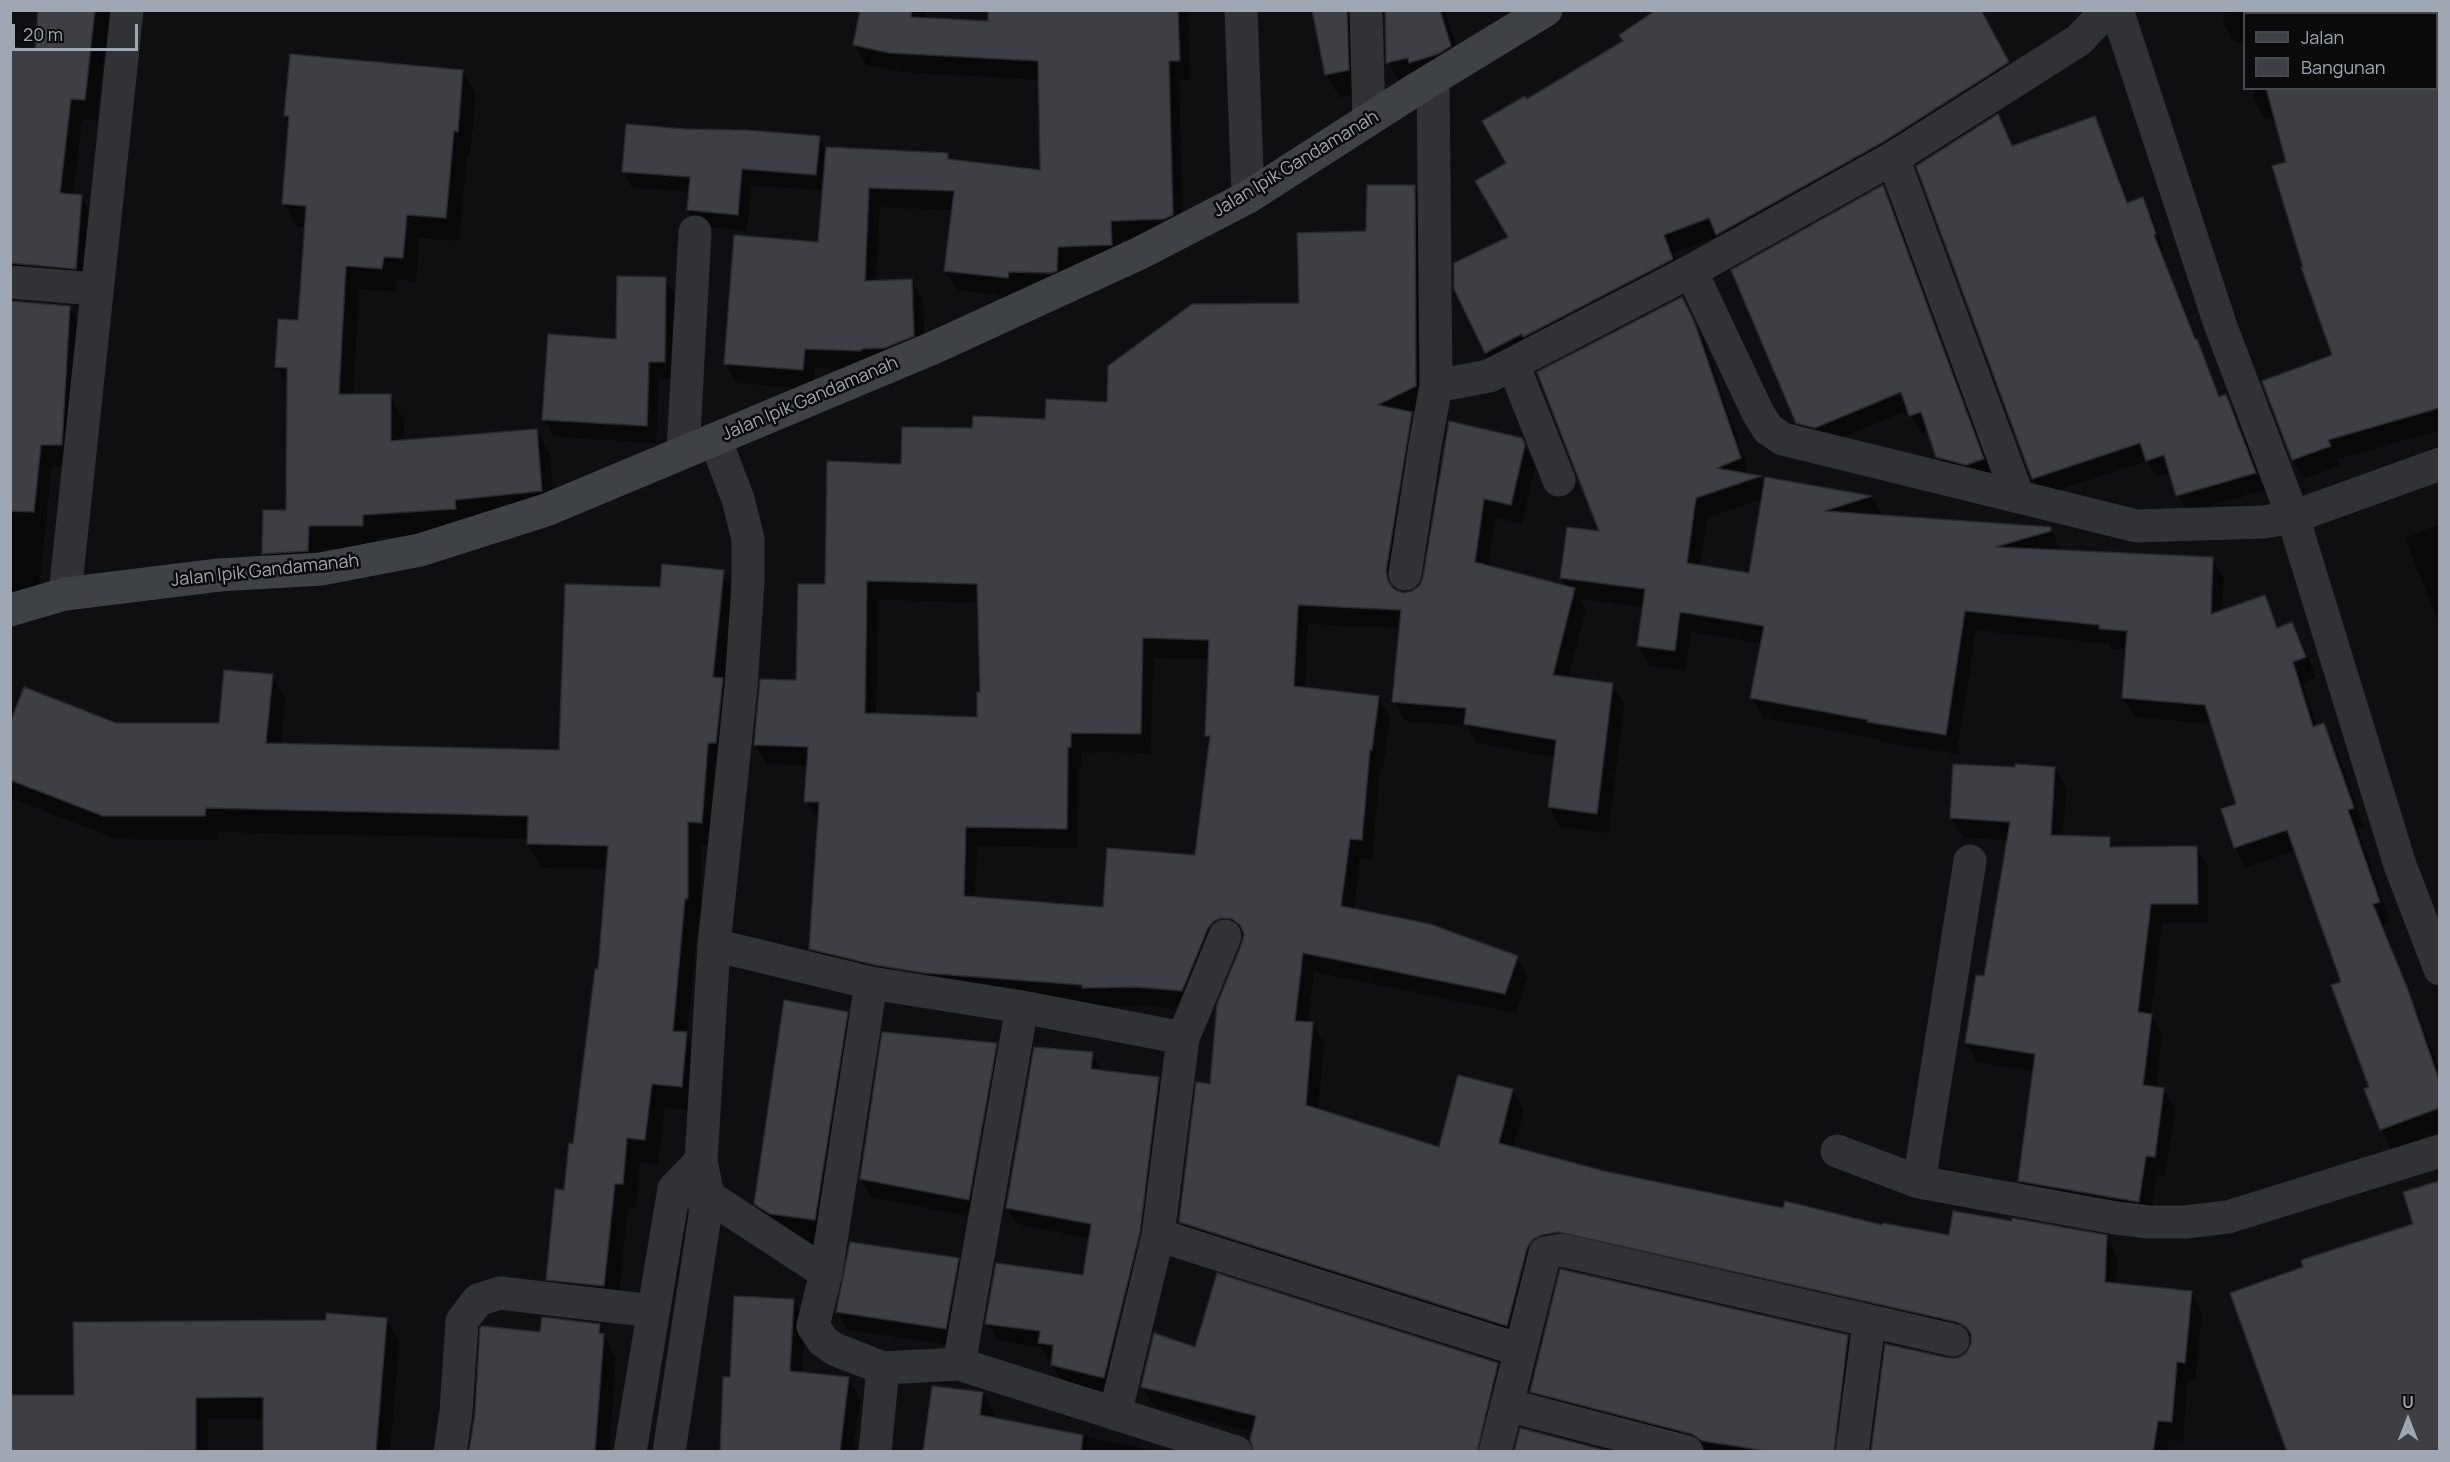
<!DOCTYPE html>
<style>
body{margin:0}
#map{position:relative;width:2450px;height:1462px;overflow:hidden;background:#0f0f11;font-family:Manrope,sans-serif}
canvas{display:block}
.frame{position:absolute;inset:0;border:12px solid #9fa8b2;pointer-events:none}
.legend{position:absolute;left:2243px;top:12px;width:195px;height:78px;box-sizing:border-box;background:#0a0a0b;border:2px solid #46494e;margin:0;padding:8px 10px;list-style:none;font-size:18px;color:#9fa8b2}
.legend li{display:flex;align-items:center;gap:12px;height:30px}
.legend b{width:30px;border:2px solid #46494e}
.north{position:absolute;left:2378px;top:1390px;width:60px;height:60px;-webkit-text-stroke:4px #0a0a0b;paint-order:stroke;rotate:0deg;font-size:16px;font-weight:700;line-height:24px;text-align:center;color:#9fa8b2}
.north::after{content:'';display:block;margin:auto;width:21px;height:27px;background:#9fa8b2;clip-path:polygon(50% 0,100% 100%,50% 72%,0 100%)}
.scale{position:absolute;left:12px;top:24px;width:126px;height:27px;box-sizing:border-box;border:3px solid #9fa8b2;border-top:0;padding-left:8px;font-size:18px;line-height:21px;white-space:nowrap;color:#9fa8b2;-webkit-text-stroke:4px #0a0a0b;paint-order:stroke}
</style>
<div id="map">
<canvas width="2450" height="1462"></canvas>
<div class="frame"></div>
<ul class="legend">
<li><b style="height:8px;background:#3e4146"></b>Jalan</li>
<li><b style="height:16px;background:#3e3f44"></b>Bangunan</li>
</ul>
<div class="north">U</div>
<div class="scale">20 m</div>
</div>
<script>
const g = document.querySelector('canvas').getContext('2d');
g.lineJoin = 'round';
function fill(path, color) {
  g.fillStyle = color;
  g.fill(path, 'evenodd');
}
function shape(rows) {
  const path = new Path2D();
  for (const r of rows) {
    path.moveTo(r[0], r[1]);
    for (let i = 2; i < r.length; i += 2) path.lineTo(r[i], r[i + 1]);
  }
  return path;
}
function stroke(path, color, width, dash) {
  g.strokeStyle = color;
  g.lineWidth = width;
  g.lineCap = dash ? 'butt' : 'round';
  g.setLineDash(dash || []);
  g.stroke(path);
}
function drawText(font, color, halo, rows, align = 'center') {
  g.font = font + ' Manrope,sans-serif';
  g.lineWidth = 5;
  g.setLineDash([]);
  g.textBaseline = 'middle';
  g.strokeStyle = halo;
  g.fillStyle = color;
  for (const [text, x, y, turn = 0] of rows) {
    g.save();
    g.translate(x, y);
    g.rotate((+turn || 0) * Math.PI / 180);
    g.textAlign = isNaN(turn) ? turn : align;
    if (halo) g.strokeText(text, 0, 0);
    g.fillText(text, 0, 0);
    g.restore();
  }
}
const shadow = shape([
 [39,10,118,10,114,50,105,49,97,121,82,119,73,195,81,196,93,217,87,289,10,289,10,49,37,52],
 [862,10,927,10,925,19,990,23,989,10,1188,10,1190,80,1179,80,1183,235,1176,239,1121,240,1122,265,1068,267,1067,290,1019,298,957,290,945,270,953,210,880,207,876,282,912,281,923,300,925,355,872,370,815,368,813,389,737,383,725,363,819,243,824,191,751,185,747,231,698,226,688,210,690,192,633,188,623,171,819,137,825,149,947,155,950,159,1041,171,1039,80,901,72,866,65,855,45],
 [1314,10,1445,10,1463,69,1401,85,1388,62,1386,15,1379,14,1361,93,1340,98,1327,75],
 [1980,10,2018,81,1728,253,1718,236,1674,253,1682,278,1496,370,1486,352,1510,237,1508,163,1526,101],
 [2225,10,2425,10,2426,14,2244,14,2244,44,2234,42,2223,23],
 [2436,46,2440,56,2440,430,2338,459,2340,465,2304,479,2293,460,2264,382,2334,356,2305,267,2288,163,2276,119,2265,119,2254,100,2253,88,2436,88],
 [462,71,476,94,470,155,467,154,459,241,419,238,416,281,396,280,395,291,359,289,353,396,390,396,404,419,404,441,536,431,550,454,555,514,468,532,376,538,376,549,321,549,321,574,277,576,264,553,288,512,289,387,277,367,300,322,306,227,297,227,283,203,290,125,285,115],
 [1997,116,2013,147,2094,118,2103,134,2129,204,2142,199,2152,216,2164,251,2162,252,2199,345,2221,398,2226,396,2235,413,2265,490,2187,512,2178,495,2171,472,2157,477,2147,461,2043,495,2033,479,1918,166],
 [1414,186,1426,206,1427,406,1411,414,1422,433,1397,592,1403,594,1413,593,1421,586,1521,439,1535,466,1522,524,1495,517,1488,567,1567,587,1562,578,1601,533,1682,299,1705,343,1750,476,1760,477,1765,486,1767,479,1871,497,1883,517,2050,529,2062,552,2212,558,2224,578,2222,611,2264,597,2280,629,2292,624,2303,644,2316,677,2303,683,2317,728,2324,725,2335,745,2364,828,2358,830,2390,922,2383,924,2437,1064,2440,1063,2440,1132,2392,1149,2381,1129,2343,982,2296,850,2246,867,2235,847,2238,805,2213,724,2135,717,2123,697,2127,650,2112,649,2109,644,1976,630,1957,754,1881,742,1879,739,1763,718,1752,698,1762,643,1691,632,1685,671,1650,666,1638,646,1644,607,1580,599,1586,609,1568,679,1612,684,1624,704,1608,833,1560,827,1549,807,1555,757,1477,743,1467,726,1405,721,1394,701,1401,628,1308,624,1305,689,1378,698,1390,717,1383,769,1380,769,1372,859,1360,858,1354,910,1517,957,1528,977,1516,1013,1314,972,1308,1023,1313,1024,1324,1043,1318,1111,1440,1149,1512,1091,1524,1110,1513,1148,1604,1172,1784,1210,1951,1237,2106,1237,2117,1256,2116,1285,2191,1292,2202,1312,2195,1382,2187,1381,2183,1441,2169,1440,2167,1452,1872,1452,1949,1360,1958,1360,1967,1354,1973,1343,1570,1251,1553,1254,1518,1345,1191,1241,1180,1222,1244,938,1235,937,1193,1011,1148,1006,1095,1007,1093,1004,937,992,822,968,810,948,819,821,806,801,808,766,767,764,755,745,798,681,903,465,974,430,1047,420,1109,403,1300,304],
 [1763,499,1750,575,1700,566,1707,518],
 [878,600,979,602,981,693,979,719,876,715],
 [1153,657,1209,659,1206,735,1210,743,1196,857,1104,909,975,899,977,846,1077,848,1078,766,1081,766,1081,752,1151,753],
 [1882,187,1892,204,1993,476,1948,474,1938,457,1929,430,1921,433,1909,410,1825,444,1807,440,1797,422],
 [665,279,675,296,675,379,659,379,656,443,554,437,544,419,618,340],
 [10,302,69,307,81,328,73,466,52,465,37,606,10,603],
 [2440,524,2440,626,2405,538],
 [723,572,737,596,715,846,701,845,701,923,698,923,687,1035,700,1057,695,1111,665,1108,658,1164,640,1162,636,1208,628,1207,617,1310,561,1303,547,1279,574,1145,599,971,608,869,542,868,528,844,528,839,218,832,218,840,117,839,10,798,10,727,220,725,272,675,285,699,281,745,560,751,661,589],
 [2055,768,2066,788,2063,837,2109,838,2115,849,2196,848,2208,867,2208,923,2162,923,2151,1015,2162,1035,2156,1088,2163,1089,2175,1109,2165,1176,2157,1175,2150,1221,2031,1200,2020,1181,2035,1071,1977,1062,1966,1042,1985,978,2009,840,1963,838,1951,818],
 [847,1013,862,1039,830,1246,786,1240,771,1230,756,1204],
 [996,1045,1006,1062,979,1218,871,1197,861,1179],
 [1092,1054,1102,1072,1158,1079,1168,1096,1114,1394,1062,1382,1052,1365,1053,1360,1049,1360,1041,1347,997,1340,987,1323,1084,1277,1090,1239,1017,1224,1007,1207],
 [2440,1182,2440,1452,2288,1452,2415,1225,2405,1193],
 [958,1259,968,1277,956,1346,848,1330,837,1312],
 [793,1300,805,1321,802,1374,848,1379,860,1399,854,1446,859,1452,721,1452,731,1378],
 [386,1319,399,1341,390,1452,262,1452,265,1419,208,1419,208,1452,10,1452,76,1396],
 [599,1325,616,1358,609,1452,471,1452,542,1333],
 [1847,1337,1859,1357,1833,1452,1696,1452,1543,1412,1531,1391],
 [1196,1349,1497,1364,1509,1384,1492,1452,1256,1452,1254,1432,1154,1407,1142,1387],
 [983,1393,994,1414,993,1419,1165,1452,924,1452]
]);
const building = shape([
 [38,10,95,10,85,100,71,99,60,193,82,195,76,269,10,263,10,47,35,50,38,10],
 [860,10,912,10,911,17,988,21,988,10,1178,10,1180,61,1169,61,1173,215,1164,219,1111,221,1112,245,1058,247,1057,271,1051,273,1009,272,1008,278,944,271,954,191,869,188,865,281,912,279,914,336,885,348,862,349,861,351,805,349,803,370,724,364,734,235,818,242,826,147,948,153,948,159,1040,170,1038,61,889,53,853,45,860,10],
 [1312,10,1347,10,1349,70,1325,75,1312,10],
 [1385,10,1440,10,1451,46,1438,54,1409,63,1408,58,1386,63,1385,10],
 [1656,10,1981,10,2009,62,1883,142,1716,235,1709,218,1664,235,1673,259,1523,337,1522,334,1485,353,1454,289,1454,263,1508,237,1475,181,1506,163,1482,121,1525,96,1527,99,1623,41,1619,35,1656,10],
 [290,54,463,70,458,132,454,131,446,218,407,215,403,258,384,257,382,269,346,266,339,394,391,394,391,441,537,429,542,491,455,500,456,509,363,515,363,526,309,526,308,551,262,554,263,510,286,510,287,368,275,367,278,319,298,320,306,206,282,204,289,116,284,116,290,54],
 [2266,88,2439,88,2439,408,2328,440,2331,446,2292,460,2262,381,2332,355,2301,267,2303,267,2272,166,2286,162,2266,88],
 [1998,114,2012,146,2095,116,2127,203,2143,197,2156,234,2154,235,2195,339,2197,339,2219,397,2226,394,2256,473,2176,496,2164,455,2146,461,2140,443,2032,479,1916,166,1998,114],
 [626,124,685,129,746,130,820,136,816,175,742,169,738,215,687,210,690,177,622,172,626,124],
 [1367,185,1415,185,1416,386,1378,405,1412,412,1386,571,1388,581,1394,589,1403,593,1412,591,1420,585,1423,577,1449,421,1522,438,1525,445,1511,505,1484,499,1475,562,1575,588,1553,675,1613,683,1597,814,1548,807,1556,740,1464,724,1466,708,1392,702,1401,610,1298,605,1294,686,1379,696,1372,750,1370,750,1362,840,1350,839,1341,906,1430,924,1518,956,1505,994,1303,953,1295,1021,1313,1022,1306,1105,1439,1147,1458,1075,1513,1089,1499,1143,1604,1171,1783,1208,1785,1201,1882,1225,1883,1223,1949,1235,1953,1211,2012,1221,2012,1218,2107,1235,2105,1282,2192,1291,2185,1363,2177,1362,2172,1422,2158,1421,2153,1452,1871,1452,1885,1344,1949,1358,1958,1358,1966,1353,1971,1344,1971,1334,1966,1327,1957,1322,1558,1232,1542,1235,1533,1239,1527,1248,1507,1326,1179,1222,1196,1082,1210,1084,1217,1004,1242,943,1244,934,1240,925,1232,919,1222,918,1214,921,1208,928,1182,991,1136,987,1082,988,1082,985,924,973,875,965,809,949,819,802,804,802,808,747,754,745,760,679,796,680,798,584,825,584,827,461,901,464,902,427,972,428,973,416,1045,419,1046,399,1107,402,1108,366,1192,304,1299,303,1297,233,1366,231,1367,185],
 [867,581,977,584,980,692,977,692,977,717,865,713,867,581],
 [1143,638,1209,640,1205,736,1210,736,1195,855,1107,848,1103,907,964,896,966,827,1067,829,1068,747,1071,747,1071,733,1141,734,1143,638],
 [1883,185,1984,459,1966,465,1936,457,1921,412,1909,416,1901,392,1815,428,1796,423,1731,270,1883,185],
 [617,276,666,277,665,362,649,362,647,426,542,420,548,334,616,339,617,276],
 [1682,297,1694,321,1741,458,1717,468,1761,476,1696,498,1687,563,1749,573,1765,477,1872,496,1825,511,2051,527,2051,531,1995,547,2213,557,2211,614,2265,595,2277,628,2292,622,2306,657,2293,662,2313,727,2324,723,2354,808,2348,810,2380,902,2373,904,2408,990,2439,1080,2439,1108,2380,1130,2364,1089,2369,1087,2331,985,2341,982,2287,830,2234,848,2221,809,2236,804,2205,705,2122,698,2127,631,2099,629,2099,625,1965,611,1946,735,1867,722,1868,720,1750,698,1764,626,1680,612,1675,651,1637,646,1645,589,1560,578,1567,527,1599,531,1537,372,1682,297],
 [10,301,70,306,62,445,41,445,34,512,10,511,10,301],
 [662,564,724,570,713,677,723,678,716,743,708,743,702,823,688,822,688,899,685,899,673,1031,687,1032,682,1087,652,1084,645,1140,627,1138,623,1184,615,1184,604,1286,546,1280,555,1189,564,1190,569,1143,573,1144,595,969,598,969,608,846,527,844,528,816,206,808,205,816,103,816,10,780,10,723,24,687,116,723,219,723,224,670,273,674,266,743,559,750,565,584,660,587,662,564],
 [1953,764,2015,767,2015,764,2055,767,2051,835,2110,837,2110,847,2197,846,2198,904,2151,904,2138,1012,2152,1014,2143,1085,2164,1088,2155,1157,2146,1156,2139,1202,2018,1181,2035,1054,1965,1043,1976,975,1984,976,2010,822,1950,818,1953,764],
 [784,1000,848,1012,815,1220,770,1214,754,1204,784,1000],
 [882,1032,997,1043,969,1200,860,1179,882,1032],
 [1034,1047,1093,1052,1091,1069,1159,1077,1140,1232,1104,1378,1051,1365,1053,1345,1038,1343,1040,1331,985,1324,996,1263,1083,1275,1091,1224,1006,1208,1034,1047],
 [2439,1181,2439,1452,2287,1452,2230,1293,2303,1267,2301,1260,2413,1224,2403,1192,2439,1181],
 [850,1242,959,1258,946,1329,836,1312,850,1242],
 [1560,1269,1848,1335,1834,1452,1773,1452,1702,1441,1692,1434,1530,1392,1560,1269],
 [1217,1273,1498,1363,1477,1452,1254,1452,1250,1440,1256,1416,1141,1387,1154,1333,1195,1347,1217,1273],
 [734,1296,794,1299,790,1371,849,1377,840,1452,720,1452,723,1377,730,1377,734,1296],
 [326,1313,387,1318,376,1452,263,1451,263,1397,196,1398,196,1450,10,1452,10,1395,74,1395,73,1322,326,1320,326,1313],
 [542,1317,600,1324,599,1333,604,1334,595,1452,469,1452,475,1413,480,1328,482,1326,540,1332,542,1317],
 [932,1386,983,1392,980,1415,1083,1435,1081,1452,923,1452,932,1386],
 [1520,1428,1611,1452,1514,1452,1520,1428]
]);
const street = shape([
 [1241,10,1248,197],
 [1366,10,1369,120],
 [2117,10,2220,324,2293,517,2400,865,2440,969],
 [1433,79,1436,386,1489,376,1691,271,1893,158,2079,40,2107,10],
 [1893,158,2018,497],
 [1691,271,1758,413,1768,429,1783,439,2137,526,2264,522,2293,517,2440,464],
 [10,282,96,289],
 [1513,364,1559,480],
 [683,452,695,232],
 [1405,574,1425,445,1436,386],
 [65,594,127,10],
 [714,945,871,983,1022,1007,1183,1038],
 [871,983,826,1273,813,1326,823,1341,834,1349,883,1368,959,1364,1236,1452],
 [1837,1151,1919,1182,2116,1218,2149,1222,2185,1222,2228,1217,2440,1151],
 [1919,1182,1970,861],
 [689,1192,708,1196,826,1273],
 [1158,1235,1520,1350],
 [959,1364,1022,1007],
 [1507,1405,1687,1452],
 [1115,1414,1158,1235,1183,1038,1225,936],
 [450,1452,456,1412,462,1321,478,1300,500,1293,653,1311],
 [630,1452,674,1189,701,1161],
 [669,1452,708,1196,701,1161,714,945,741,687,748,583,748,539,738,499,715,439],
 [875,1452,883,1368],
 [1495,1452,1545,1253,1561,1250,1953,1340],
 [1852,1452,1869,1322]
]);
const secondary = shape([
 [10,610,65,594,219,575,321,569,420,550,546,510,933,348,1140,253,1248,197,1418,88,1546,10]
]);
const streetNames = [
 ["Jalan Ipik Gandamanah",1296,164,-31],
 ["Jalan Ipik Gandamanah",810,399,-23],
 ["Jalan Ipik Gandamanah",265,571,-6]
];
fill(shadow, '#0007');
fill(building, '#3e3f44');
stroke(building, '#29292d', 1.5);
stroke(street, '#303236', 33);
stroke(secondary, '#3e4146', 33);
drawText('18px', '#9fa8b2', '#0a0a0b', streetNames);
</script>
